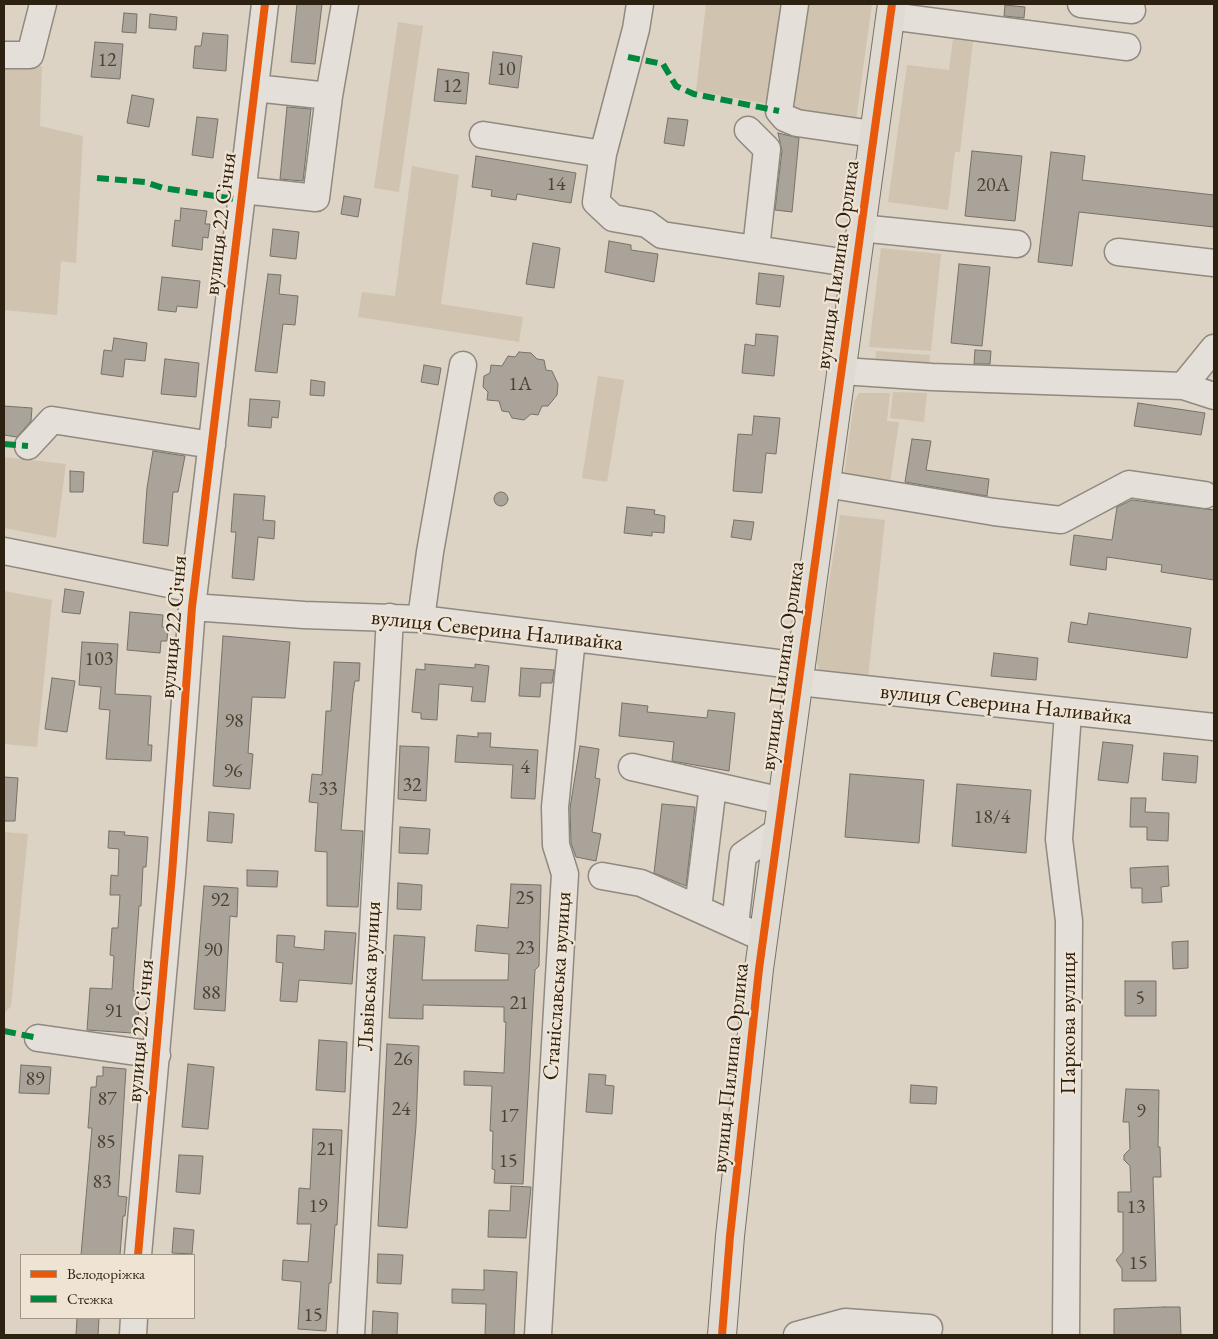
<!DOCTYPE html>
<meta charset="utf-8">
<style>
body{margin:0}
#map{position:relative;width:1218px;height:1339px;overflow:hidden;background:#dcd3c5;font-family:"EB Garamond",serif}
canvas{display:block}
.frame{position:absolute;inset:0;border:5px solid #2d2111;pointer-events:none}
.legend{position:absolute;left:20px;top:1254px;width:175px;height:65px;box-sizing:border-box;background:#efe3d3;border:1px solid #a19585;margin:0;padding:6px 9px;list-style:none;font-size:15px;color:#2d2111}
.legend li{display:flex;align-items:center;gap:10px;height:25px}
.legend b{width:25px;border:1px solid #a19585}
</style>
<div id="map">
<canvas width="1218" height="1339"></canvas>
<div class="frame"></div>
<ul class="legend">
<li><b style="height:6px;background:#e8590c"></b>Велодоріжка</li>
<li><b style="height:6px;background:#00873e"></b>Стежка</li>
</ul>
</div>
<script>
const g = document.querySelector('canvas').getContext('2d');
g.lineJoin = 'round';
function fill(path, color) {
  g.fillStyle = color;
  g.fill(path, 'evenodd');
}
function shape(rows) {
  const path = new Path2D();
  for (const r of rows) {
    if (r.length === 3) {
      path.moveTo(r[0] + r[2], r[1]);
      path.arc(r[0], r[1], r[2], 0, 2 * Math.PI);
      continue;
    }
    path.moveTo(r[0], r[1]);
    for (let i = 2; i < r.length; i += 2) path.lineTo(r[i], r[i + 1]);
  }
  return path;
}
function stroke(path, color, width, dash) {
  g.strokeStyle = color;
  g.lineWidth = width;
  g.lineCap = dash ? 'butt' : 'round';
  g.setLineDash(dash || []);
  g.stroke(path);
}
function drawText(font, color, halo, rows, align = 'center') {
  g.font = font + ' "EB Garamond",serif';
  g.lineWidth = 4.5;
  g.setLineDash([]);
  g.textBaseline = 'middle';
  g.strokeStyle = halo;
  g.fillStyle = color;
  for (const [text, x, y, turn = 0] of rows) {
    g.save();
    g.translate(x, y);
    g.rotate((+turn || 0) * Math.PI / 180);
    g.textAlign = isNaN(turn) ? turn : align;
    if (halo) g.strokeText(text, 0, 0);
    g.fillText(text, 0, 0);
    g.restore();
  }
}
const green = shape([
 [706,4,872,4,856,120,696,91],
 [398,22,423,26,399,192,374,188],
 [953,39,973,42,960,152,955,152,948,210,888,202,907,65,949,70],
 [42,66,40,126,83,136,76,263,61,261,57,315,4,310,4,67],
 [412,166,459,175,441,304,523,317,519,342,358,317,362,292,395,296],
 [881,248,941,254,931,351,869,347],
 [876,351,930,355,929,367,875,363],
 [598,376,624,380,607,482,582,478],
 [893,392,927,393,924,422,890,418],
 [859,393,890,393,887,421,899,422,890,483,844,476,854,402],
 [4,457,66,464,56,538,4,528],
 [840,515,885,520,868,678,820,671,816,661],
 [4,591,52,600,37,747,4,744],
 [4,832,28,834,11,1006,4,1014]
]);
const building = shape([
 [297,4,322,4,315,64,291,62,297,4],
 [1005,5,1025,7,1024,18,1004,16,1005,5],
 [124,13,137,14,136,33,122,32,124,13],
 [150,14,177,17,176,30,149,28,150,14],
 [203,33,228,35,226,71,193,68,195,46,201,46,203,33],
 [95,42,123,44,120,79,91,77,95,42],
 [493,52,522,56,518,88,489,84,493,52],
 [438,69,469,73,466,104,434,101,438,69],
 [132,95,154,99,149,127,127,123,132,95],
 [287,107,311,109,303,181,280,179,287,107],
 [197,117,218,119,213,158,192,155,197,117],
 [668,118,688,120,684,146,664,143,668,118],
 [778,133,799,138,792,212,775,210,782,151,778,133],
 [972,151,1022,156,1015,221,965,216,972,151],
 [1051,152,1085,156,1082,180,1214,195,1214,227,1079,212,1072,266,1038,262,1051,152],
 [476,156,576,173,571,203,517,194,516,200,491,196,492,190,472,187,476,156],
 [344,196,361,199,358,217,341,214,344,196],
 [181,208,207,211,205,224,210,224,208,238,203,237,202,250,172,246,175,220,180,221,181,208],
 [273,229,299,232,296,259,270,256,273,229],
 [609,241,631,245,631,250,658,254,654,282,605,272,609,241],
 [533,243,560,248,554,288,526,284,533,243],
 [959,264,990,267,982,346,951,343,959,264],
 [759,273,784,276,780,307,756,304,759,273],
 [268,274,281,275,279,294,298,296,295,325,283,324,277,373,255,371,268,274],
 [162,277,200,281,197,308,177,306,176,312,158,310,162,277],
 [756,334,778,336,774,376,742,373,745,344,755,346,756,334],
 [114,338,147,343,145,361,125,359,123,377,101,374,104,350,112,351,114,338],
 [975,350,991,351,990,364,974,364,975,350],
 [519,352,531,353,537,359,544,360,546,370,552,371,558,384,557,395,548,406,542,406,538,415,531,414,524,420,512,418,509,412,502,411,499,401,487,400,488,392,483,387,484,376,490,373,491,365,502,366,508,356,515,357,519,352],
 [165,359,199,363,196,397,161,394,165,359],
 [424,365,441,368,438,385,421,382,424,365],
 [311,380,325,382,324,396,310,395,311,380],
 [250,399,280,401,278,418,272,417,271,428,248,426,250,399],
 [1138,403,1205,413,1201,435,1134,426,1138,403],
 [4,406,32,408,31,421,17,437,4,435,4,406],
 [754,416,780,418,776,454,766,453,762,493,733,491,738,434,752,435,754,416],
 [912,439,931,441,926,470,989,479,987,496,905,482,912,439],
 [153,451,185,456,178,492,173,492,168,546,143,543,147,488,153,451],
 [70,471,84,472,83,492,70,492,70,471],
 [501,499,7],
 [234,494,265,496,263,520,275,521,274,539,258,537,254,580,232,578,236,532,231,532,234,494],
 [1132,500,1214,510,1214,580,1161,572,1162,565,1107,557,1106,570,1070,565,1074,535,1112,540,1117,507,1132,500],
 [627,507,655,510,654,514,665,516,664,533,652,532,652,536,624,533,627,507],
 [734,520,754,522,751,540,731,537,734,520],
 [65,589,84,592,80,614,62,612,65,589],
 [130,612,163,615,162,627,168,627,167,641,161,641,160,653,127,650,130,612],
 [1089,613,1191,628,1187,658,1068,642,1071,622,1087,625,1089,613],
 [223,636,290,642,285,698,252,697,248,753,253,754,250,789,213,786,223,636],
 [82,642,118,644,115,694,151,696,148,745,152,745,151,761,106,759,110,710,99,709,101,687,79,685,82,642],
 [994,653,1038,658,1036,680,991,676,994,653],
 [334,662,360,663,359,681,355,681,353,692,341,830,363,831,358,907,327,906,327,852,315,851,318,803,309,802,312,774,322,775,326,711,331,711,334,662],
 [425,664,475,668,475,664,489,666,485,702,471,701,473,687,439,684,437,720,421,719,421,713,412,712,416,669,425,670,425,664],
 [521,668,554,670,552,683,541,683,540,697,519,696,521,668],
 [52,678,75,681,67,732,45,729,52,678],
 [622,703,648,706,647,712,707,718,708,710,735,713,729,771,672,761,674,742,619,736,622,703],
 [478,733,491,733,490,747,538,750,535,799,511,798,513,765,455,762,457,735,478,737,478,733],
 [1103,742,1133,745,1128,783,1098,780,1103,742],
 [400,746,429,747,426,801,398,799,400,746],
 [580,746,599,749,595,778,600,779,592,832,601,834,596,861,576,857,571,843,570,808,580,746],
 [1164,753,1198,756,1196,783,1162,780,1164,753],
 [850,774,924,780,919,843,845,837,850,774],
 [4,777,18,778,15,821,4,821,4,777],
 [957,784,1031,790,1026,853,952,846,957,784],
 [1131,798,1146,798,1145,812,1169,813,1168,841,1147,840,1147,827,1130,827,1131,798],
 [662,804,695,807,686,886,654,873,662,804],
 [209,812,234,814,232,843,207,841,209,812],
 [400,827,430,829,428,854,399,853,400,827],
 [109,831,125,832,124,835,148,837,146,867,143,867,141,906,139,906,133,991,135,991,134,1004,139,1004,138,1022,133,1021,132,1033,87,1030,90,988,112,989,114,956,110,955,112,928,118,928,120,895,110,895,111,875,118,876,119,849,108,848,109,831],
 [1168,866,1169,886,1161,887,1162,902,1142,903,1142,888,1131,888,1130,868,1168,866],
 [247,870,278,871,277,887,247,886,247,870],
 [398,883,422,885,421,910,397,909,398,883],
 [511,884,541,885,539,966,535,970,523,1184,494,1183,495,1170,492,1169,493,1131,490,1131,492,1086,464,1085,464,1071,504,1073,506,1022,504,1022,504,1007,423,1005,423,1019,389,1018,394,935,425,937,422,980,508,980,509,954,475,951,477,925,508,928,511,884],
 [204,886,238,888,237,917,230,916,225,1011,194,1009,204,886],
 [325,931,356,933,352,984,299,980,297,1002,280,1001,283,963,276,962,277,935,295,936,294,947,324,950,325,931],
 [1188,941,1188,968,1173,969,1172,942,1188,941],
 [1125,981,1156,981,1156,1016,1125,1016,1125,981],
 [319,1040,347,1042,345,1092,316,1090,319,1040],
 [387,1044,419,1046,416,1126,407,1228,378,1226,387,1044],
 [188,1064,214,1067,208,1129,182,1127,188,1064],
 [21,1065,51,1067,49,1094,19,1093,21,1065],
 [103,1067,126,1069,118,1196,127,1197,125,1216,123,1216,120,1255,81,1255,92,1128,88,1128,91,1087,96,1087,97,1076,103,1076,103,1067],
 [589,1074,606,1075,605,1085,614,1086,612,1114,586,1112,589,1074],
 [911,1085,937,1087,936,1104,910,1103,911,1085],
 [1126,1089,1159,1090,1158,1147,1160,1147,1161,1177,1153,1177,1156,1281,1122,1281,1122,1269,1116,1260,1123,1252,1123,1212,1118,1212,1118,1192,1131,1192,1130,1166,1124,1160,1124,1155,1130,1149,1129,1122,1123,1122,1126,1089],
 [313,1129,342,1130,337,1225,335,1225,331,1283,329,1283,326,1331,298,1329,301,1282,282,1280,283,1260,308,1262,311,1224,297,1224,299,1188,310,1189,313,1129],
 [179,1155,203,1156,200,1194,176,1192,179,1155],
 [511,1186,531,1187,526,1238,488,1237,489,1210,510,1211,511,1186],
 [174,1228,194,1230,192,1254,172,1253,174,1228],
 [378,1254,403,1255,401,1284,377,1283,378,1254],
 [484,1270,517,1272,514,1335,485,1335,486,1304,452,1303,452,1289,484,1290,484,1270],
 [1164,1307,1180,1307,1181,1335,1114,1335,1114,1309,1164,1307],
 [373,1311,398,1313,397,1335,372,1335,373,1311],
 [77,1318,99,1318,98,1335,76,1335,77,1318]
]);
const minor = shape([
 [640,4,636,29,603,154,596,202,613,218,647,224,662,235,855,264],
 [795,4,779,111,785,118,797,123,873,134],
 [1081,4,1132,10],
 [890,16,1127,47],
 [4,55,30,55,43,4],
 [255,88,329,96],
 [748,130,767,149,756,249],
 [483,135,603,154],
 [243,190,316,198,329,96,345,4],
 [860,228,1017,244],
 [1118,252,1214,263],
 [842,371,932,377,1183,386,1214,396],
 [1183,386,1214,348],
 [28,446,52,420,212,445],
 [826,484,994,512,1061,520,1129,484,1205,495],
 [4,551,194,589],
 [192,607,304,615,421,619,801,666],
 [421,619,430,552,463,365],
 [799,682,1214,727],
 [632,767,782,801],
 [602,876,641,883,763,938],
 [698,908,713,786],
 [735,925,743,855,778,831],
 [38,1038,157,1055],
 [138,1255,172,874,192,607,265,4],
 [133,1335,134,1318],
 [351,1335,390,617],
 [538,1335,565,874,556,845,555,807,572,638],
 [797,1335,845,1322,929,1328],
 [1066,1335,1069,921,1059,839,1068,713]
]);
const major = shape([
 [722,1335,730,1236,759,969,892,4]
]);
const quiet = shape([
 [628,57,663,64,676,86,694,94,779,111],
 [97,178,145,182,163,188,241,200],
 [4,444,28,446],
 [4,1031,38,1038]
]);
const cycleway = shape([
 [138,1255,172,874,192,607,265,4],
 [722,1335,730,1236,759,969,892,4]
]);
const numberNames = [
 ["12",107,61],
 ["10",506,70],
 ["12",452,87],
 ["14",556,185],
 ["20А",993,186],
 ["1А",520,385],
 ["103",99,660],
 ["98",234,722],
 ["4",525,768],
 ["96",233,772],
 ["32",412,786],
 ["33",328,790],
 ["18/4",992,818],
 ["25",525,899],
 ["92",220,901],
 ["23",525,949],
 ["90",213,951],
 ["88",211,994],
 ["5",1140,999],
 ["21",519,1004],
 ["91",114,1012],
 ["26",403,1060],
 ["89",35,1080],
 ["87",107,1100],
 ["24",401,1110],
 ["9",1141,1112],
 ["17",509,1117],
 ["85",106,1143],
 ["21",326,1150],
 ["15",508,1162],
 ["83",102,1183],
 ["19",318,1207],
 ["13",1136,1208],
 ["15",1138,1264],
 ["15",313,1316]
];
const streetNames = [
 ["вулиця 22 Січня",221,224,-83],
 ["вулиця Пилипа Орлика",838,265,-82],
 ["вулиця 22 Січня",174,627,-85],
 ["вулиця Северина Наливайка",497,631,6],
 ["вулиця Пилипа Орлика",783,666,-82],
 ["вулиця Северина Наливайка",1006,705,6],
 ["Львівська вулиця",370,976,-87],
 ["Станіславська вулиця",558,986,-86],
 ["Паркова вулиця",1069,1023,-90],
 ["вулиця 22 Січня",141,1031,-85],
 ["вулиця Пилипа Орлика",731,1068,-84]
];
fill(green, '#d0c3b0');
fill(building, '#aaa399');
stroke(building, '#777167', 1);
stroke(minor, '#90897f', 29);
stroke(major, '#777167', 30);
stroke(minor, '#e4e0d9', 26);
stroke(major, '#dfdad2', 28);
stroke(quiet, '#00873e', 6, [12, 6]);
stroke(cycleway, '#e8590c', 8);
drawText('20px', '#4c4233', null, numberNames);
drawText('22px', '#2d2111', '#efe3d3', streetNames);
</script>
